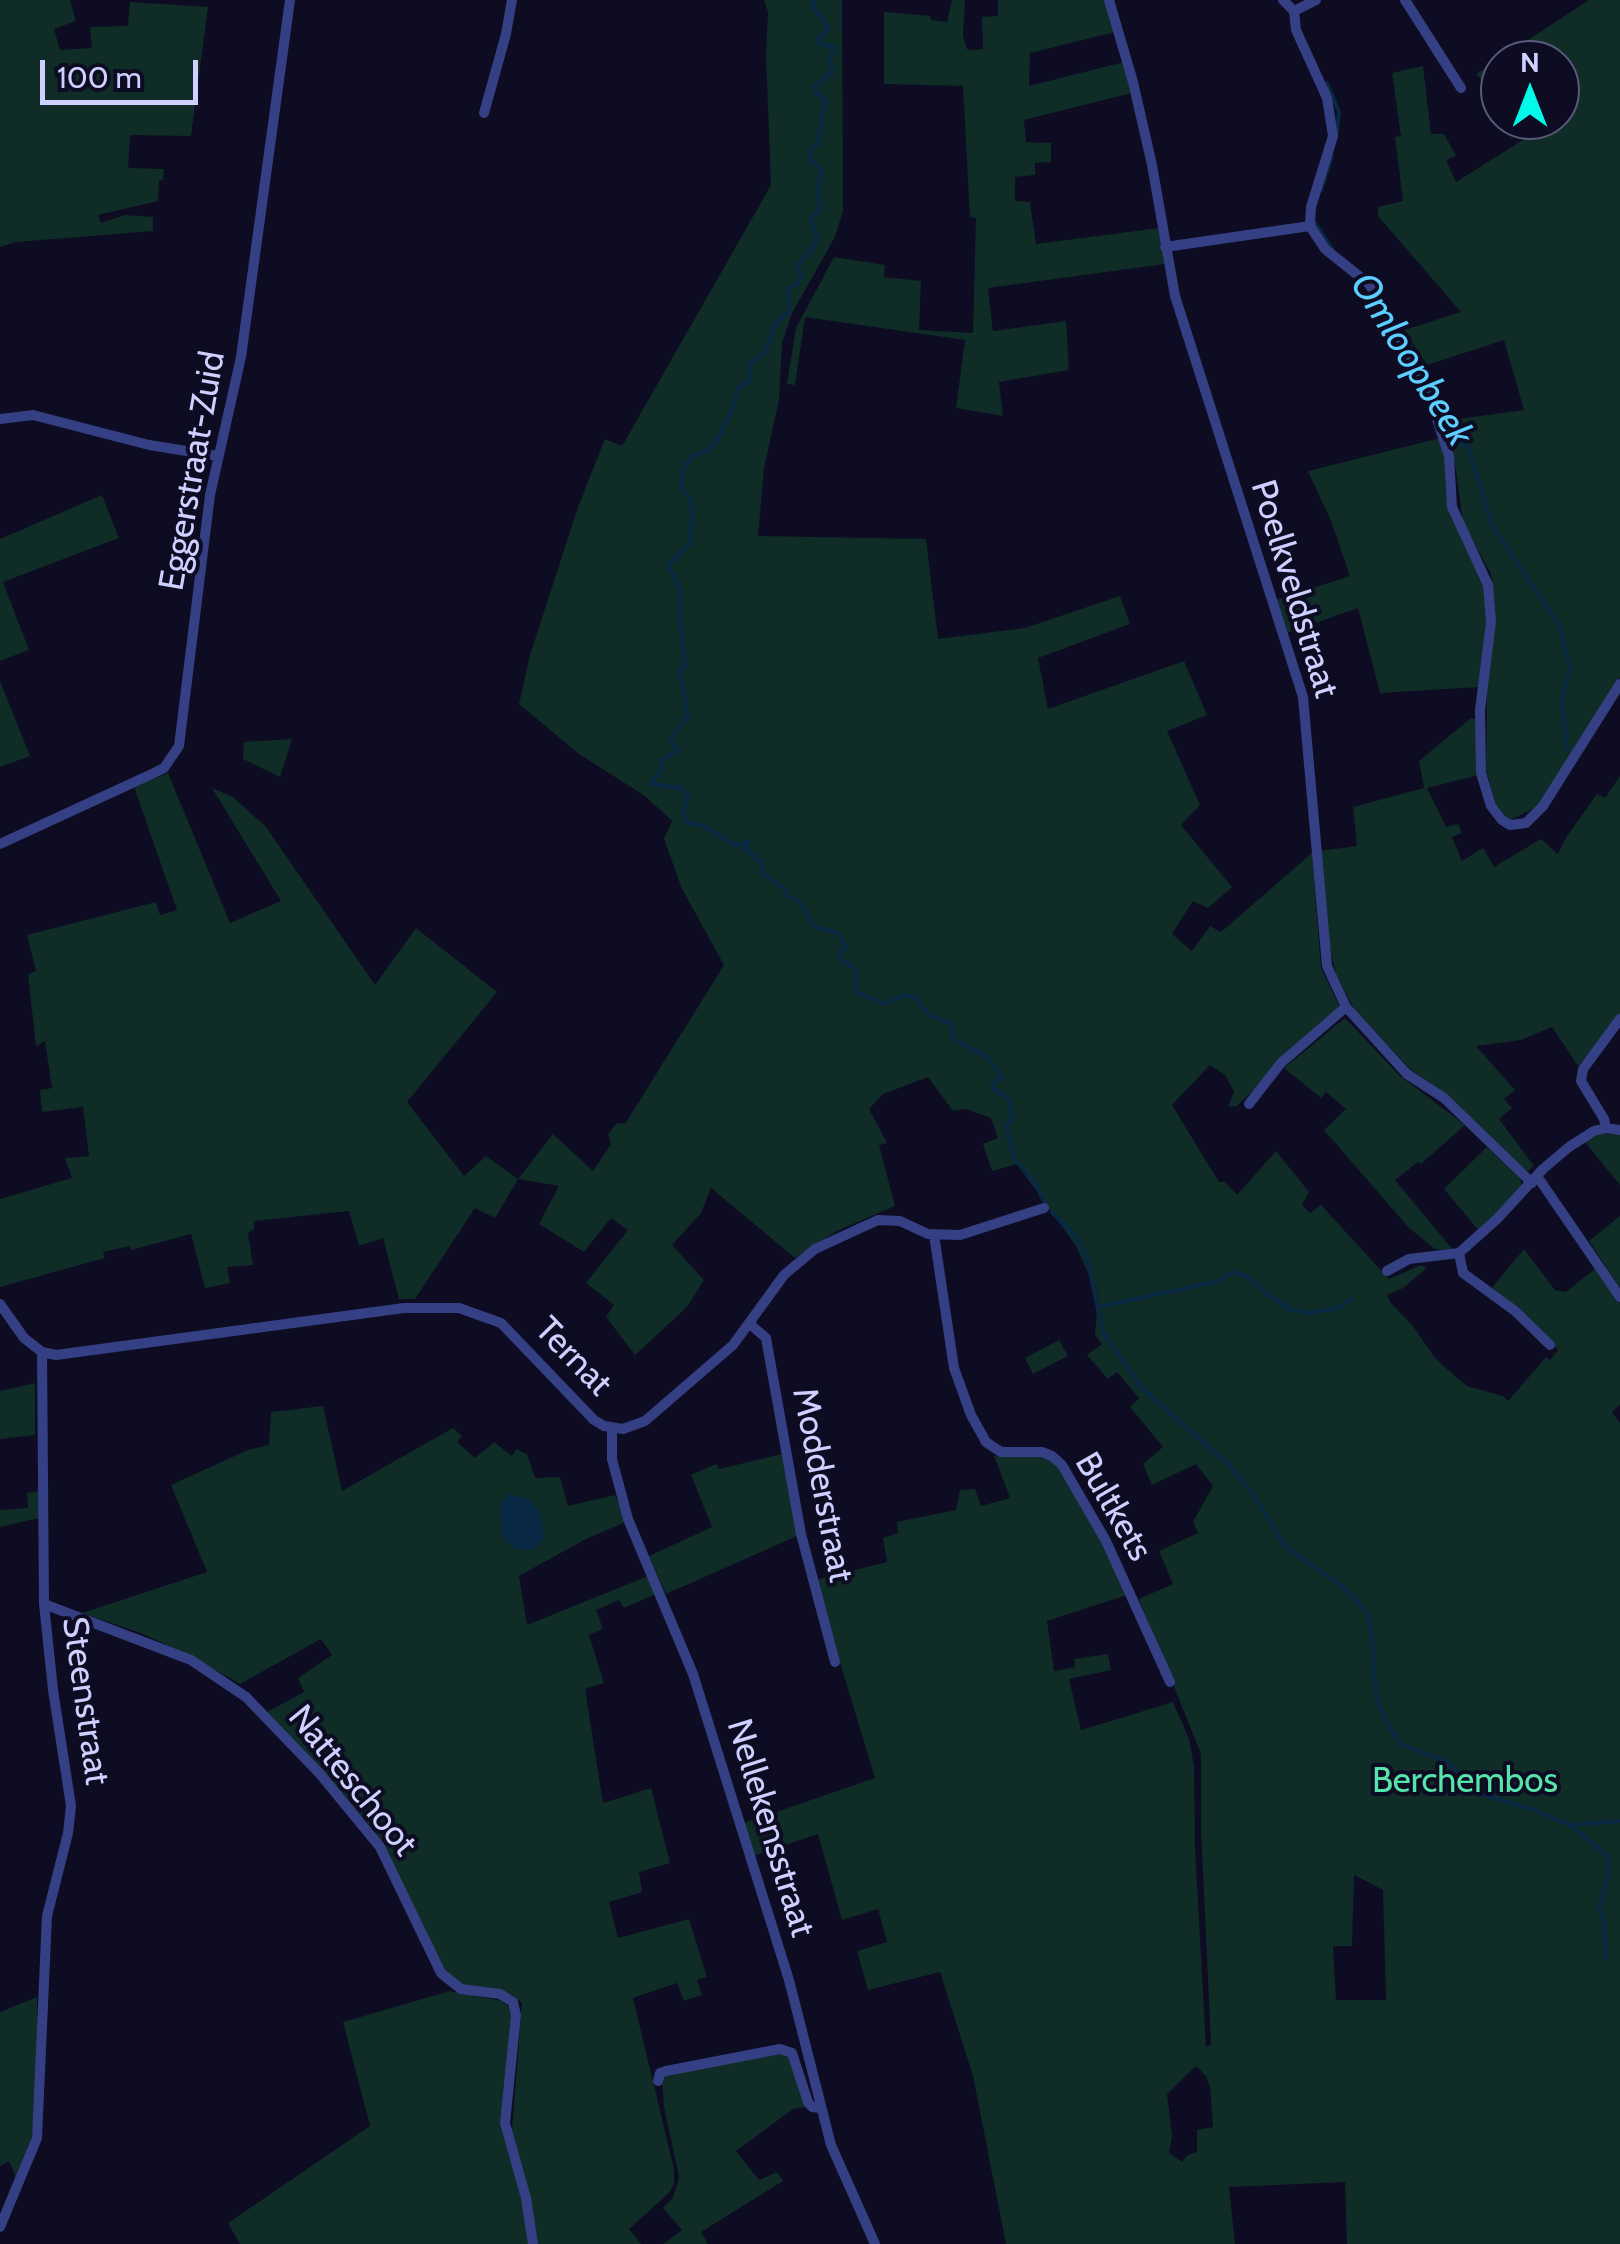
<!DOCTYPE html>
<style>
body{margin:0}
#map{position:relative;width:1620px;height:2244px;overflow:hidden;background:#0d0c22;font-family:Cabin,sans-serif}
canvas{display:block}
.north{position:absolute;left:1480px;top:40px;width:100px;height:100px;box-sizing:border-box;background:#0d0c22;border:2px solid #5a5a7a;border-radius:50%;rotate:0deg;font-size:28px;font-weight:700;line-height:40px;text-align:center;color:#ced0ff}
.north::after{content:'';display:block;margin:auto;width:35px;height:45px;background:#00f9e9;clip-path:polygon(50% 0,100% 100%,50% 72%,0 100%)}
.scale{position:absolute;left:40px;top:60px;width:158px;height:45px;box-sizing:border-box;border:5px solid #ced0ff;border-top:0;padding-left:12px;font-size:30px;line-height:35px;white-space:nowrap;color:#ced0ff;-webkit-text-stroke:8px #0d0c22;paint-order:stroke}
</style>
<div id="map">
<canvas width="1620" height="2244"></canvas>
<div class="north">N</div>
<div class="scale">100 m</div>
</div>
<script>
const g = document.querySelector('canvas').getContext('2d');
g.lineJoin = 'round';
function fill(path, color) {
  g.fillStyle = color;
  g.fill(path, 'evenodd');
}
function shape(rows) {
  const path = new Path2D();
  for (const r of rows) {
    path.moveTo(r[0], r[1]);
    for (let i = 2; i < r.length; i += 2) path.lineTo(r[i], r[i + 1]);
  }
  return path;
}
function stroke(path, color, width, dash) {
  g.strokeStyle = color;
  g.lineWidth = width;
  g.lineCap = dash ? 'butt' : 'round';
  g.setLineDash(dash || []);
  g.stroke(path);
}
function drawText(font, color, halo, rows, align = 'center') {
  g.font = font + ' Cabin,sans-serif';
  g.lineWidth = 8;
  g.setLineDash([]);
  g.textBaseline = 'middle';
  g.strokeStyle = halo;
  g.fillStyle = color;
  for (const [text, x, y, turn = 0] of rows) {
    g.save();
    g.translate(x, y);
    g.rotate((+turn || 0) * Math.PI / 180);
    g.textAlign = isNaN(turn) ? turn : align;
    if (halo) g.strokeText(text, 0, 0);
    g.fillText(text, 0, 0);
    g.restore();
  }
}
const green = shape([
 [0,0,70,0,76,21,54,29,60,50,92,48,90,27,128,26,130,2,208,7,191,136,130,135,128,168,164,169,163,180,159,181,158,201,98,215,101,223,124,215,153,217,153,231,16,242,0,247],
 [764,0,842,0,843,211,835,237,792,313,782,343,779,400,764,468,758,536,926,539,938,639,1025,628,1120,596,1130,624,1038,658,1048,709,1184,661,1207,715,1167,731,1200,805,1181,825,1232,887,1208,908,1193,901,1172,934,1192,951,1210,926,1221,932,1312,853,1321,968,1340,1008,1237,1106,1228,1107,1234,1092,1226,1076,1210,1065,1172,1105,1219,1182,1225,1182,1237,1195,1276,1151,1309,1192,1302,1205,1310,1213,1321,1205,1389,1279,1421,1265,1427,1268,1403,1288,1387,1295,1390,1302,1413,1326,1435,1358,1456,1377,1467,1386,1503,1396,1508,1401,1546,1357,1550,1360,1558,1350,1535,1326,1490,1290,1524,1249,1555,1290,1566,1292,1596,1268,1620,1303,1620,1405,1612,1412,1620,1423,1620,2244,1347,2244,1345,2182,1229,2187,1235,2244,1006,2244,973,2076,940,1972,868,1990,857,1951,887,1942,878,1909,842,1920,818,1834,753,1856,744,1823,875,1778,815,1580,887,1562,883,1538,898,1533,897,1522,956,1510,960,1490,975,1489,981,1506,1010,1498,994,1456,1041,1456,1049,1460,1057,1466,1101,1539,1127,1595,1047,1621,1054,1671,1075,1667,1074,1659,1108,1654,1111,1670,1069,1679,1081,1730,1173,1702,1189,1739,1194,1766,1195,1847,1206,2047,1211,2044,1201,1830,1201,1754,1139,1599,1173,1584,1159,1551,1198,1533,1193,1522,1213,1486,1196,1464,1152,1485,1143,1464,1163,1447,1130,1407,1139,1398,1117,1372,1108,1379,1087,1355,1102,1344,1095,1335,1098,1296,1076,1246,1017,1164,992,1171,983,1144,998,1138,991,1118,966,1109,953,1111,928,1077,883,1094,869,1109,887,1143,879,1145,895,1206,837,1231,795,1258,711,1188,701,1213,672,1245,704,1280,687,1307,635,1355,606,1317,614,1305,586,1283,628,1230,611,1218,584,1252,539,1224,559,1186,518,1179,495,1218,475,1208,415,1299,399,1299,383,1238,359,1246,349,1211,254,1221,254,1229,248,1233,253,1265,227,1267,230,1283,205,1288,191,1234,131,1250,130,1246,103,1252,105,1258,0,1287,0,1199,72,1178,65,1158,89,1156,83,1107,42,1112,40,1090,52,1088,45,1041,36,1046,28,974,36,971,27,935,156,902,160,915,177,910,134,787,168,773,230,923,281,901,212,788,233,797,266,827,375,985,416,928,497,992,407,1102,464,1176,486,1156,518,1179,553,1134,593,1171,611,1144,608,1134,617,1123,625,1124,724,965,682,889,664,839,672,821,645,796,579,754,519,704,530,655,578,507,605,439,622,446,771,185,766,56,768,12],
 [1354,1875,1383,1890,1386,2000,1336,2000,1333,1946,1352,1946],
 [1196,2066,1206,2076,1210,2087,1213,2127,1197,2130,1197,2152,1188,2155,1182,2162,1169,2153,1172,2136,1167,2094],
 [952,0,965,0,963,36,967,49,971,50,983,49,982,17,998,16,998,0,1105,0,1115,32,1030,53,1029,86,1124,62,1132,93,1024,120,1026,142,1051,143,1051,162,1035,163,1035,175,1015,177,1015,201,1030,202,1036,244,1159,228,1165,264,988,288,993,331,1066,321,1069,370,999,382,1003,416,956,408,965,340,805,317,795,385,787,384,796,328,834,257,885,265,884,277,921,281,919,330,973,333,976,218,970,217,963,86,884,84,884,12,930,16,931,20,947,22],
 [1589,0,1620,0,1620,677,1537,807,1510,820,1496,805,1486,770,1487,683,1495,619,1491,574,1463,522,1456,470,1444,421,1524,410,1504,340,1427,365,1404,330,1461,312,1378,216,1378,207,1403,201,1395,137,1401,136,1392,73,1423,66,1431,134,1444,134,1456,156,1446,160,1456,182,1534,133,1522,120,1560,120,1560,60,1500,60,1500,98,1476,74],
 [1440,438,1447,463,1448,504,1456,527,1483,580,1488,619,1480,687,1380,693,1358,608,1287,633,1276,600,1350,576,1331,521,1308,471],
 [102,495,119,538,3,582,29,650,0,661,0,539],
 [0,681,30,756,0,767],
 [1471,718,1478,719,1479,775,1427,788,1446,827,1458,824,1462,833,1452,837,1462,861,1483,848,1494,867,1541,839,1558,854,1567,836,1597,794,1605,798,1620,776,1620,1014,1578,1066,1552,1027,1521,1040,1476,1046,1515,1090,1504,1099,1512,1108,1499,1119,1534,1166,1528,1171,1520,1168,1450,1097,1410,1069,1354,1009,1336,974,1329,945,1319,851,1357,846,1353,807,1424,788,1419,761],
 [292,739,280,777,243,759,244,742],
 [1345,1018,1399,1075,1465,1125,1421,1164,1418,1162,1395,1180,1453,1250,1435,1249,1409,1228,1324,1130,1346,1109,1326,1092,1321,1098,1284,1068],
 [1602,1133,1620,1135,1620,1185,1585,1142],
 [1487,1147,1520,1178,1523,1189,1480,1232,1444,1189],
 [1620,1216,1620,1288,1589,1241],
 [1059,1340,1068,1356,1033,1374,1025,1358],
 [35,1383,35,1435,0,1439,0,1391],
 [323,1406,342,1491,453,1428,462,1436,457,1442,475,1458,494,1442,512,1456,516,1449,527,1454,535,1478,560,1477,568,1506,615,1495,626,1522,586,1539,519,1576,527,1625,648,1576,656,1594,624,1608,619,1600,596,1610,603,1629,589,1635,604,1683,585,1689,603,1803,651,1788,670,1863,639,1872,642,1892,609,1902,618,1938,689,1919,707,1977,697,1980,702,1995,684,2001,677,1983,633,1998,674,2169,674,2184,669,2193,629,2229,641,2244,537,2244,512,2130,522,2003,513,1996,465,1988,445,1973,369,1825,267,1712,304,1692,298,1678,332,1655,321,1639,240,1684,191,1656,143,1634,82,1613,207,1572,171,1485,248,1450,269,1445,271,1412],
 [782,1454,797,1536,666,1594,649,1556,712,1527,691,1475,716,1464,719,1469],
 [39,1491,39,1518,0,1527,0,1510,28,1508,27,1493],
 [450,1991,502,2001,511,2009,513,2016,504,2099,531,2244,240,2244,228,2223,370,2126,343,2022],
 [37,1997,37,2075,32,2136,16,2178,9,2161,0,2166,0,2012],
 [781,2054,791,2059,806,2107,793,2109,736,2151,759,2180,777,2172,783,2181,701,2232,708,2244,663,2244,682,2230,663,2208,673,2198,679,2177,664,2107,662,2078,667,2072]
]);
const water = shape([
 [509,1494,529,1499,540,1512,544,1538,534,1550,515,1549,505,1541,501,1526,500,1503]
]);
const stream = shape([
 [815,0,812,5,829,28,817,40,819,44,834,47,829,61,833,71,815,86,817,94,825,100,818,143,809,152,810,160,822,170,817,194,821,209,810,220,817,234,815,245,798,265,801,276,796,285,788,288,789,311,775,324,765,353,749,364,749,382,738,388,733,408,718,438,709,450,693,456,683,469,681,486,691,501,692,516,690,543,668,565,681,592,680,616,685,666,680,671,688,715,670,740,678,751,661,760,663,767,650,784,681,788,688,796,683,814,688,823,701,825,737,846,748,841,744,850,750,851,755,859,762,861,762,873,785,889,786,896,799,901,814,927,838,933,846,948,840,951,840,959,856,970,856,992,884,1004,906,995,915,997,929,1015,951,1024,953,1039,987,1057,1003,1078,994,1082,992,1088,1007,1097,1010,1104,1012,1121,1006,1125,1015,1160,1034,1181,1046,1205],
 [1327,83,1339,112,1337,132],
 [1321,190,1332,156],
 [1315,223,1332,249],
 [1407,340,1428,376,1456,439,1468,447,1492,525,1559,625,1570,668,1562,700,1567,750],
 [1052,1212,1078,1239,1088,1262,1103,1332,1142,1388,1229,1465,1252,1492,1285,1546,1343,1587,1368,1614,1372,1633,1376,1697,1387,1723,1401,1744,1448,1762,1473,1792,1531,1809,1570,1825,1608,1856,1608,1879,1599,1907,1604,1923,1606,1960],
 [1098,1307,1219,1281,1232,1272,1248,1277,1267,1294,1291,1310,1309,1313,1338,1308,1352,1299],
 [1570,1825,1620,1821]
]);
const minor = shape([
 [1109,0,1133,82,1152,165,1175,296,1303,697,1327,966,1346,1007,1407,1074,1444,1098,1532,1183],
 [1283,0,1294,11],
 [1405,0,1461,88],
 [1294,11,1296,30,1327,98,1333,136,1311,207,1310,226,1325,249,1369,284,1424,380,1449,456,1452,507,1488,585,1491,622,1480,710,1481,773,1491,806,1502,820,1510,825,1526,823,1543,806,1620,684],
 [1294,11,1316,0],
 [484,113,506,34,512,0],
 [1165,247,1310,226],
 [0,419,33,415,149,445,218,456],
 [0,844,154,773,164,768,179,746,210,495,241,357,290,0],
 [1249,1104,1281,1063,1346,1007],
 [1606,1128,1604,1119,1581,1081,1583,1069,1620,1019],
 [1537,1176,1620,1297],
 [934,1235,954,1368,971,1415,986,1442,1001,1452,1042,1452,1052,1456,1062,1465,1106,1541,1170,1682],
 [1459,1253,1463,1273,1515,1311,1550,1345],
 [1387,1271,1409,1259,1459,1253,1497,1219,1543,1169,1569,1147,1594,1131,1606,1128,1620,1130],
 [0,1304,24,1338,42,1352,56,1355,404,1308,459,1308,501,1323,594,1420,604,1426,623,1429,645,1421,733,1345,784,1275,815,1249,878,1220,900,1221,928,1234,960,1235,1044,1208],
 [751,1325,766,1338,801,1534,835,1662],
 [612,1428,612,1459,628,1519,693,1674,789,1980,831,2145,875,2244],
 [44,1604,191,1660,246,1697,320,1774,380,1847,441,1973,461,1989,500,1994,513,2002,516,2015,505,2123,526,2198,533,2244],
 [658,2081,660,2073,666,2071,780,2049,792,2053,808,2102,812,2107,820,2108],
 [0,2227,37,2138,47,1916,68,1833,71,1806,53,1690,44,1604,42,1352]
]);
const streetNames = [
 ["Eggerstraat-Zuid",193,471,-80],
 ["Poelkveldstraat",1294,589,73],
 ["Ternat",573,1357,46],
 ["Modderstraat",822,1485,79],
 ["Bultkets",1113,1507,60],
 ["Steenstraat",85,1701,82],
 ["Natteschoot",352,1781,51],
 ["Nellekensstraat",770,1828,73]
];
const parkNames = [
 ["Berchembos",1465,1782]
];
const waterNames = [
 ["Omloopbeek",1411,360,58]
];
fill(green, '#0f2c26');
fill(water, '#092844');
stroke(stream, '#092844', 4);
stroke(minor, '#353f83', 10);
drawText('35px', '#ced0ff', '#0d0c22', streetNames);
drawText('35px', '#55e4a9', '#0d0c22', parkNames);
drawText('italic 38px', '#5cceff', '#0d0c22', waterNames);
</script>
